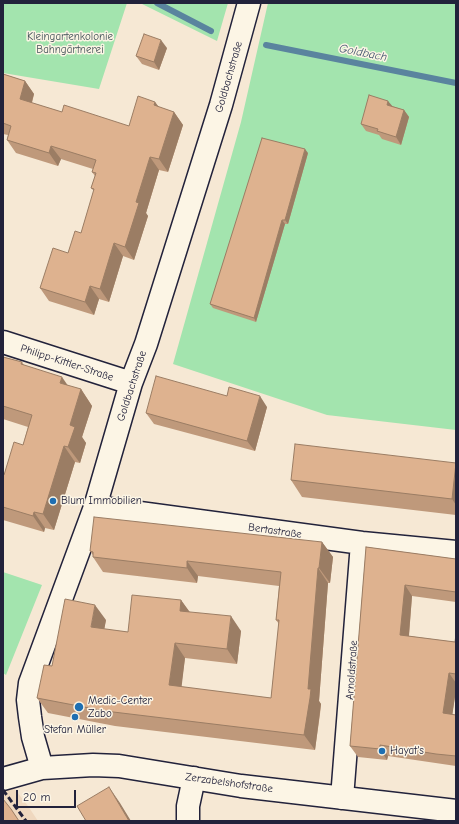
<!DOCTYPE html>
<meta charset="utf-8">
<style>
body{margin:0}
#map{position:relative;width:459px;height:824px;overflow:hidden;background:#f6e8d4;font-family:"Comic Neue",sans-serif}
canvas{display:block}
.frame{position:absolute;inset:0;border:4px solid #22223b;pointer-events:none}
.scale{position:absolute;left:16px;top:790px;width:60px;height:18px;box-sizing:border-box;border:2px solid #22223b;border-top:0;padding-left:5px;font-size:12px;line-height:14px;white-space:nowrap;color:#22223b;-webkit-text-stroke:3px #fcf5e5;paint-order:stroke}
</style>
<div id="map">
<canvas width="459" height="824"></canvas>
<div class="frame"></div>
<div class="scale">20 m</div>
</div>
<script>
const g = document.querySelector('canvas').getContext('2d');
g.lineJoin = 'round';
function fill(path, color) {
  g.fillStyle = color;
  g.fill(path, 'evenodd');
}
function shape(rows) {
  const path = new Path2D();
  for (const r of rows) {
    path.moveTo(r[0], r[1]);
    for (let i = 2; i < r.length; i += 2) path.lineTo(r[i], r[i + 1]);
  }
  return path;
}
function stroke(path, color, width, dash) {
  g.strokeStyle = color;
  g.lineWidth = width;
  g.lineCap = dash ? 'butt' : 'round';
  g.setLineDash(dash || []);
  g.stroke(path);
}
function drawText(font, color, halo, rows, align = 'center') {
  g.font = font + ' "Comic Neue",sans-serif';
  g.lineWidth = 3;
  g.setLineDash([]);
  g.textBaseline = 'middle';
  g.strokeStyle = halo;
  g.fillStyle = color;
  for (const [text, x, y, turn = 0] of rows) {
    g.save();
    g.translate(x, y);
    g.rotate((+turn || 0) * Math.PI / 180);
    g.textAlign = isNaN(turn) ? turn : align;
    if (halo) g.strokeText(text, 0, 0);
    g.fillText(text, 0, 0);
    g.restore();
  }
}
const built = shape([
 [3,774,28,806,38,821,3,821]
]);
const green = shape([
 [3,3,127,3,99,89,3,73],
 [140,3,228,3,217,41],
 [268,3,456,3,456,430,327,415,173,364,241,122],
 [3,572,42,585,6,675,3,673]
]);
const stream = shape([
 [157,3,211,31],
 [266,45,456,83]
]);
const minor = shape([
 [3,342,131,383],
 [95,507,362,543,456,552],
 [42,768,33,737,30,717,28,700,30,683,95,507,131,383,146,344,221,105,249,3],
 [3,779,42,768,93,765,119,766,241,786,456,811],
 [342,798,362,543],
 [188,821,188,806,194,778]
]);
const rail = shape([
 [3,790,26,821]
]);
const wall = shape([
 [167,48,159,70,142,64,136,56],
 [3,74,25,81,34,94,32,103,62,112,129,126,155,102,159,107,174,112,183,125,168,172,159,170,146,213,148,216,134,260,123,256,109,302,99,299,94,315,49,301,40,288,68,253,81,233,94,191,91,188,95,176,92,172,93,169,61,159,58,166,16,153,7,140,8,135,3,134],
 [392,106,404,110,409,117,401,145,382,139,379,135,366,131,361,124],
 [308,153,288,224,285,224,256,322,213,308,210,304],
 [3,357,22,362,24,365,68,386,81,389,92,406,82,437,86,443,80,463,75,462,54,530,45,528,44,532,3,520,3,475,4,475,23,445,28,427,3,419],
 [227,396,267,407,255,451,154,424,146,413],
 [456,463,456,515,302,497,291,480],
 [322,542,333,557,330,583,328,583,319,701,321,704,320,714,315,750,115,726,48,713,37,698,52,666,106,620,104,629,128,632,181,600,189,612,241,631,237,664,185,658,181,687,271,698,279,624,276,620,279,586,198,576,197,583,103,572,93,557,93,555,90,551],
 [366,547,456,559,456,602,412,596,409,636,455,642,456,634,456,690,452,715,456,715,456,766,388,756,387,760,358,757,350,746]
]);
const shadedWall = shape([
 [161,40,167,48,159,70,154,62],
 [25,81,34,94,29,112,20,99],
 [388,101,394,108,387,105],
 [155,102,164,115,154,105],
 [404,110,409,117,401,145,396,137],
 [174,112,183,125,168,172,159,159],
 [51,146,61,159,58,166,49,153],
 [305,149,308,153,288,224,285,220],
 [150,157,159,170,146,213,148,216,134,260,125,247,136,202],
 [282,220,285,224,256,322,254,318],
 [114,243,123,256,109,302,100,289],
 [90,286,99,299,94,315,85,302],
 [62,377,73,393,60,383],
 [81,389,92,406,82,437,86,443,80,463,68,447,70,425],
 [260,396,267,407,255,451,247,441],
 [64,446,75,462,54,530,43,514],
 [456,466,456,505,452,499],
 [34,512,45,528,44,532,33,516],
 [322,542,333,557,330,583,319,568],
 [187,561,198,576,197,583,187,568],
 [318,568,328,583,319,701,321,704,315,750,304,735],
 [405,585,412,596,408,646,400,635],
 [181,600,192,615,180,611],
 [95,605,106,620,102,642,91,627],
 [231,616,241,631,237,664,227,649],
 [175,643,185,658,180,700,169,685],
 [449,673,456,683,456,690,451,724,443,713],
 [380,745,388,756,387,760,380,749],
 [109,787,120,803,131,821,129,821]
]);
const building = shape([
 [144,34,161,40,154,62,136,56,144,34],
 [3,74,25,81,20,99,62,112,64,105,129,126,138,96,155,102,154,105,174,112,159,159,150,157,136,202,139,203,125,247,114,243,100,289,90,286,85,302,40,288,53,248,68,253,75,231,81,233,94,189,91,188,96,173,92,172,96,160,51,146,49,153,7,140,11,126,3,123,3,74],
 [369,95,388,101,387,105,404,110,396,137,377,131,378,129,361,124,369,95],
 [262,138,305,149,285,220,282,220,254,318,210,304,262,138],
 [3,357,22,362,21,364,62,377,60,383,81,389,70,425,75,427,68,447,64,446,43,514,34,512,33,516,3,507,3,475,4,475,14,442,23,445,32,415,3,406,3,357],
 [156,376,227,396,229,387,260,396,247,441,146,413,156,376],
 [295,444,456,463,452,499,291,480,295,444],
 [94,517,322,542,319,568,318,568,308,689,311,689,310,698,304,735,105,711,37,698,44,665,52,666,65,599,95,605,91,627,128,632,132,595,181,600,180,611,231,616,227,649,175,643,169,685,271,698,279,620,276,620,281,572,187,561,187,568,93,557,93,552,90,551,94,517],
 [366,547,456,559,456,592,405,585,400,635,455,642,456,634,456,674,449,673,443,713,456,715,456,756,436,754,380,745,380,749,350,746,366,547],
 [109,787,129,821,86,821,77,806,109,787],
 [3,799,11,809,19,821,3,821,3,799]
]);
const markers = [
 [53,501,4,"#1f6fb2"],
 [79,707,5,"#1f6fb2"],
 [75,717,4,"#1f6fb2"],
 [382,751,4,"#1f6fb2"]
];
const parkNames = [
 ["Kleingartenkolonie",70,37],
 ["Bahngärtnerei",70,50]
];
const streetNames = [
 ["Goldbachstraße",229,77,-74],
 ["Philipp-Kittler-Straße",67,363,18],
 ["Goldbachstraße",132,386,-72],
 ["Bertastraße",275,531,8],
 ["Arnoldstraße",352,670,-86],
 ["Zerzabelshofstraße",229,783,8]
];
const poiNames = [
 ["Blum Immobilien",61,501],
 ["Medic-Center",88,701],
 ["Zabo",88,714],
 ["Stefan Müller",75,730,"center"],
 ["Hayat's",390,751]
];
const waterNames = [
 ["Goldbach",363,53,11]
];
fill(built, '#efd8bf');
fill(green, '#a3e4ae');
stroke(stream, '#5a849e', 6);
stroke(minor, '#22223b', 25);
stroke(minor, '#fcf5e5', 22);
stroke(rail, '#22223b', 3, [6, 3]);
fill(wall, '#bf997b');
fill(shadedWall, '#9b7d64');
fill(building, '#deb28f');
stroke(building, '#9b7d64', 1);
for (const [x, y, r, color] of markers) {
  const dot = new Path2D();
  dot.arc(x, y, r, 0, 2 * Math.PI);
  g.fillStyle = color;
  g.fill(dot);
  stroke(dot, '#fcf5e5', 1.5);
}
drawText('11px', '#425258', '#fcf5e5', parkNames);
drawText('11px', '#22223b', '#fcf5e5', streetNames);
drawText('11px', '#22223b', '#fcf5e5', poiNames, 'left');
drawText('italic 12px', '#3e536d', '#fcf5e5', waterNames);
</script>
